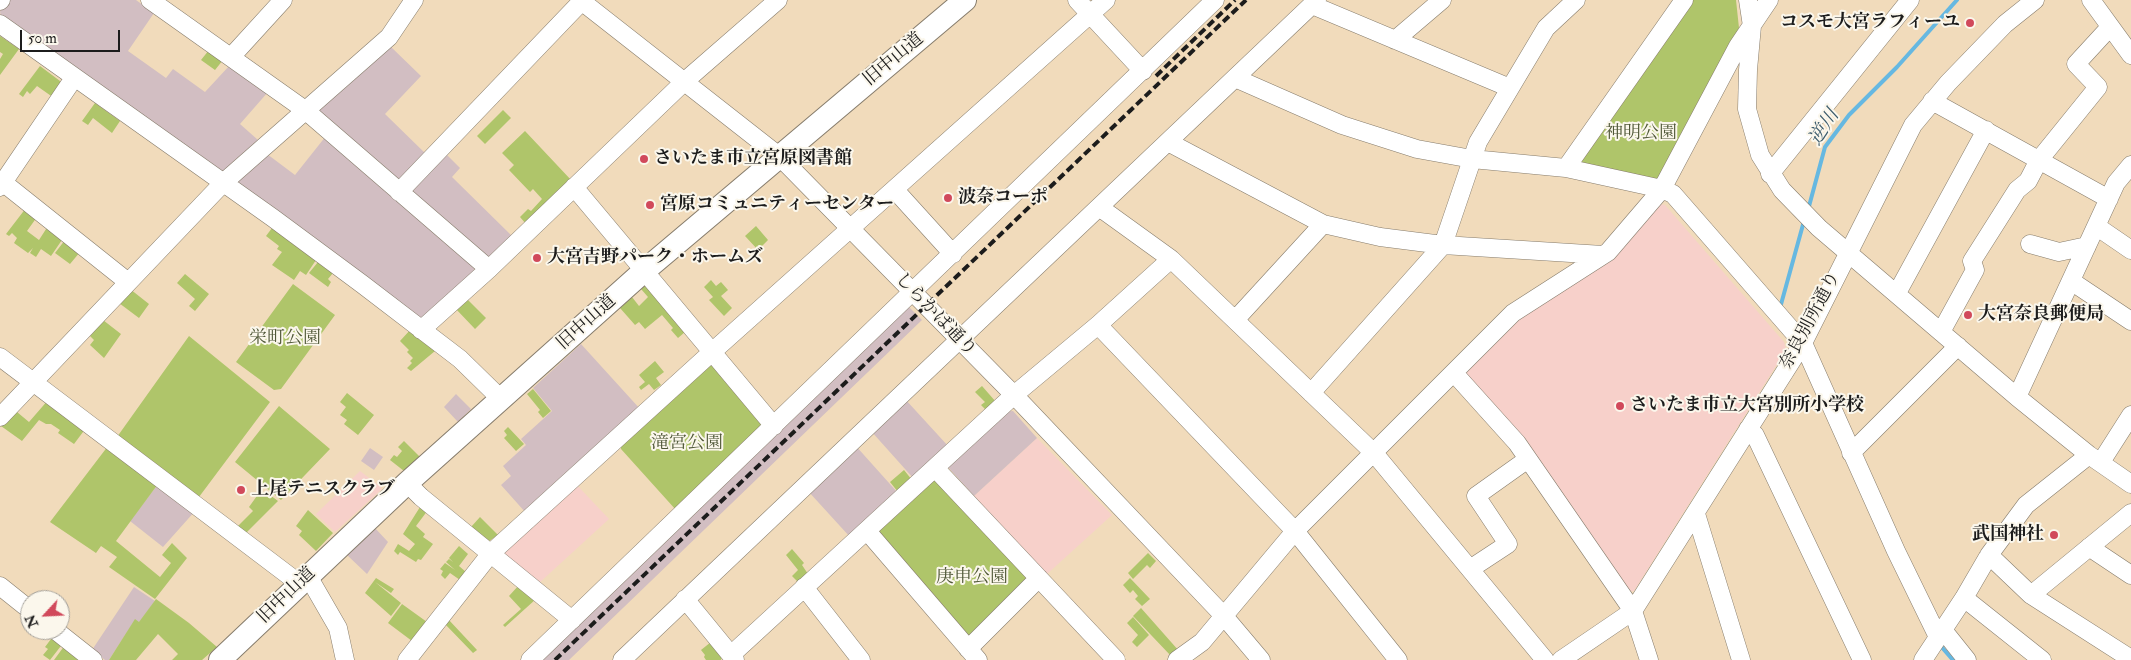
<!DOCTYPE html>
<meta charset="utf-8">
<style>
body{margin:0}
#map{position:relative;width:2131px;height:660px;overflow:hidden;background:#f1dbbb;font-family:"IM FELL Double Pica",serif}
canvas{display:block}
.north{position:absolute;left:20px;top:590px;width:50px;height:50px;box-sizing:border-box;background:#fbf7ec;border:1px solid #a29f99;border-radius:50%;rotate:245deg;font-size:14px;font-weight:700;line-height:20px;text-align:center;color:#1c1c1c}
.north::after{content:'';display:block;margin:auto;width:18px;height:22px;background:#d1495b;clip-path:polygon(50% 0,100% 100%,50% 72%,0 100%)}
.scale{position:absolute;left:20px;top:30px;width:100px;height:22px;box-sizing:border-box;border:2px solid #1c1c1c;border-top:0;padding-left:6px;font-size:15px;line-height:18px;white-space:nowrap;color:#1c1c1c;-webkit-text-stroke:4px #fbf7ec;paint-order:stroke}
</style>
<div id="map">
<canvas width="2131" height="660"></canvas>
<div class="north">N</div>
<div class="scale">50 m</div>
</div>
<script>
const g = document.querySelector('canvas').getContext('2d');
g.lineJoin = 'round';
function fill(path, color) {
  g.fillStyle = color;
  g.fill(path, 'evenodd');
}
function shape(rows) {
  const path = new Path2D();
  for (const r of rows) {
    path.moveTo(r[0], r[1]);
    for (let i = 2; i < r.length; i += 2) path.lineTo(r[i], r[i + 1]);
  }
  return path;
}
function stroke(path, color, width, dash) {
  g.strokeStyle = color;
  g.lineWidth = width;
  g.lineCap = dash ? 'butt' : 'round';
  g.setLineDash(dash || []);
  g.stroke(path);
}
function drawText(font, color, halo, rows, align = 'center') {
  g.font = font + ' "IM FELL Double Pica","Noto Serif JP",serif';
  g.lineWidth = 4;
  g.setLineDash([]);
  g.textBaseline = 'middle';
  g.strokeStyle = halo;
  g.fillStyle = color;
  for (const [text, x, y, turn = 0] of rows) {
    g.save();
    g.translate(x, y);
    g.rotate((+turn || 0) * Math.PI / 180);
    g.textAlign = isNaN(turn) ? turn : align;
    if (halo) g.strokeText(text, 0, 0);
    g.fillText(text, 0, 0);
    g.restore();
  }
}
const built = shape([
 [1659,204,1665,205,1784,342,1786,350,1634,591,1627,592,1463,371,1518,318],
 [1037,438,1112,515,1046,575,974,496],
 [360,471,381,487,381,490,335,532,316,514],
 [575,483,609,519,538,584,499,553]
]);
const industrial = shape([
 [10,0,136,0,154,13,128,51,166,78,173,69,205,92,230,65,268,92,240,124,258,140,222,172,1,18,0,11],
 [390,46,421,76,385,114,427,155,403,181,394,181,319,114,319,108],
 [326,136,474,266,475,273,425,319,418,319,236,181,267,154,295,175],
 [444,152,460,168,452,177,512,236,490,257,483,257,410,195,410,188],
 [907,305,922,320,569,660,535,660],
 [581,344,641,410,526,513,501,485,511,476,503,466,526,445,521,439,552,411,533,388],
 [456,394,471,409,458,422,444,407],
 [905,399,949,447,914,479,871,431],
 [1013,411,1037,438,974,496,947,466,1005,412],
 [855,445,898,493,850,537,808,491],
 [370,448,383,457,374,470,361,461],
 [158,484,196,510,163,547,130,521],
 [375,528,388,542,367,574,347,555],
 [134,587,155,601,139,623,135,620,109,660,105,660,92,650]
]);
const green = shape([
 [1689,0,1736,0,1739,28,1659,180,1579,164],
 [0,36,19,49,0,75,0,59,3,54,0,52],
 [209,50,223,60,215,70,201,60],
 [40,66,64,84,54,98,37,86,30,94,27,91,23,97,19,94],
 [95,103,120,121,112,133,93,118,88,125,82,121],
 [503,110,511,118,485,144,477,136],
 [525,131,572,181,526,224,520,217,528,209,531,211,542,199,533,189,530,192,509,170,514,165,502,153],
 [26,208,37,217,27,231,39,240,48,226,64,237,51,256,41,249,36,257,30,253,33,248,28,253,14,243,17,238,12,233,9,236,6,234],
 [756,226,768,240,758,250,745,236],
 [272,228,316,260,306,275,300,271,294,280,272,265,282,252,277,249,279,246,266,236],
 [65,240,80,252,70,264,55,253],
 [318,262,333,273,328,279,331,282,328,287,309,273],
 [185,274,209,294,195,311,189,306,195,299,177,283],
 [711,280,716,286,721,282,728,290,721,296,732,308,724,316,709,300,713,297,704,287],
 [293,284,335,315,281,389,274,390,236,362],
 [644,286,648,287,685,332,678,338,671,330,673,328,662,315,645,329,639,322,635,325,620,308,632,297,639,306,648,297,641,289],
 [130,289,149,304,139,318,119,303],
 [466,298,486,318,475,329,455,308],
 [103,320,121,334,104,358,90,345,94,340,90,336],
 [411,329,435,351,411,371,407,368,412,363,410,361,413,358,407,352,409,350,400,341],
 [189,336,270,402,199,497,117,437],
 [655,361,664,372,656,378,661,385,654,390,649,384,641,390,639,387,645,382,639,375],
 [708,366,714,366,762,424,764,430,676,510,621,449,621,445],
 [982,386,996,402,987,411,981,405,985,402,975,392],
 [533,389,551,411,543,418,538,412,540,410,527,394],
 [347,393,374,415,358,435,344,424,347,420,340,415,346,407,340,402],
 [49,399,86,428,74,444,58,433,60,430,51,424,46,424,39,420,22,441,1,426,17,412,29,422],
 [279,406,330,449,281,500,235,462],
 [508,427,524,444,516,451,504,438,507,435,504,431],
 [404,441,420,457,404,471,390,460,394,455,397,457,402,451,398,447],
 [108,446,158,484,116,541,160,577,171,563,162,555,172,543,187,558,155,599,109,567,117,557,101,546,96,553,50,522],
 [904,470,912,480,898,492,890,482],
 [937,476,1033,580,969,640,876,532],
 [266,492,278,501,245,534,237,527,253,511,249,507,259,493,263,496],
 [420,507,428,510,416,526,425,534,423,537,433,544,421,560,418,559,416,562,400,552,398,555,394,551,398,544,409,551,415,544,403,534],
 [308,510,333,533,316,551,299,535,302,531,296,526],
 [480,517,498,535,489,541,471,527],
 [459,546,468,554,459,566,466,572,460,580,450,573,445,579,441,575,443,571,440,569,445,563,455,570,446,562,449,559,453,562,449,558],
 [792,549,804,563,802,565,808,574,799,583,792,576,798,570,786,555],
 [1148,553,1156,561,1150,568,1147,565,1133,579,1128,573],
 [376,578,394,589,391,593,375,582,401,603,391,616,365,593],
 [1130,578,1150,599,1142,606,1135,599,1138,596,1133,590,1130,593,1123,585],
 [519,585,536,599,505,627,503,625,521,609,509,596],
 [156,599,189,623,217,647,202,660,172,660,178,654,158,634,136,660,109,660,135,619,139,622],
 [402,604,427,622,412,641,388,623],
 [1141,608,1179,651,1171,656,1133,616],
 [1133,617,1149,635,1137,647,1132,642,1138,635,1127,623],
 [448,619,477,650,473,653,444,623],
 [54,635,64,642,50,660,43,655,48,649,45,647],
 [711,642,722,655,721,660,706,660,704,657,705,655,701,650],
 [65,645,83,660,54,660]
]);
const stream = shape([
 [1808,210,1825,147,1849,115,1897,67,1957,0],
 [1780,308,1804,221],
 [1939,644,1953,660]
]);
const minor = shape([
 [150,0,305,110,489,269],
 [580,0,779,156,1014,395,1223,615,1261,660],
 [1077,0,1143,71],
 [1748,0,1752,26,1748,70,1747,109,1760,155,1782,190,1819,228,2017,397,2089,455,2131,484],
 [2091,0,2131,55],
 [0,1,1,0],
 [1312,5,1510,88],
 [0,24,273,218,362,284,460,359,502,400],
 [1395,40,1442,0],
 [231,57,283,0],
 [1235,78,1342,125,1417,149,1472,159,1566,168,1662,189,1673,194,1803,343,1896,551,1938,637],
 [1932,101,2109,199],
 [1168,142,1323,224,1380,237,1443,245,1603,255],
 [1566,168,1684,0],
 [1770,174,1910,0],
 [0,180,128,282],
 [0,187,74,78],
 [574,187,774,426],
 [895,190,953,254],
 [399,192,582,1],
 [1099,207,1171,259,1374,453,1545,660],
 [2096,226,2131,250],
 [2030,244,2059,252,2087,246],
 [2071,281,2131,321],
 [1897,293,1986,130],
 [1235,320,1323,224],
 [1098,325,1295,531,1398,660],
 [421,330,489,269,685,81,778,0],
 [1941,332,1975,270,1972,261,2017,190,2028,181,2039,160,2098,87,2076,64,2110,27],
 [0,357,300,584],
 [1454,373,1517,443,1633,611,1649,660],
 [1311,393,1443,245,1478,142,1546,28,1576,0],
 [2017,397,2116,183,2131,165],
 [0,417,223,183,389,37,414,0],
 [1748,429,1755,435,1862,660],
 [1851,453,1958,346],
 [2101,462,2131,415],
 [935,468,1116,660],
 [407,483,421,497,572,620],
 [1696,514,1741,660],
 [867,531,978,660],
 [2089,547,2131,575],
 [1989,555,2031,595,2131,659],
 [1470,569,1508,544,1476,496,1528,459],
 [308,576,338,628,345,660],
 [0,586,30,610],
 [804,587,861,660],
 [2031,595,2131,513],
 [1964,598,2042,660],
 [685,599,735,660],
 [55,630,93,660],
 [1943,630,1967,660],
 [968,649,1039,578],
 [731,655,1014,395,1098,325,1171,259],
 [407,660,491,553,712,352,1106,0],
 [530,660,1215,0],
 [622,660,1317,0],
 [1177,660,1202,642,1295,531,1513,313,1608,252,1662,189,1738,46,1769,0],
 [1561,660,1633,611,1803,343,1913,125,1948,83,2005,24,2035,0],
 [1923,660,1964,598,1989,555,2026,505,2089,455]
]);
const major = shape([
 [220,660,407,483,644,271,965,0]
]);
const rail = shape([
 [1156,76,1235,0],
 [555,660,1246,0]
]);
const markers = [
 [1970,23,5,"#d1495b"],
 [644,159,5,"#d1495b"],
 [948,198,5,"#d1495b"],
 [650,205,5,"#d1495b"],
 [537,258,5,"#d1495b"],
 [1968,315,5,"#d1495b"],
 [1620,406,5,"#d1495b"],
 [241,490,5,"#d1495b"],
 [2054,535,5,"#d1495b"]
];
const poiNames = [
 ["コスモ大宮ラフィーユ",1960,23,"right"],
 ["さいたま市立宮原図書館",654,159],
 ["波奈コーポ",958,198],
 ["宮原コミュニティーセンター",660,205],
 ["大宮吉野パーク・ホームズ",547,258],
 ["大宮奈良郵便局",1978,315],
 ["さいたま市立大宮別所小学校",1630,406],
 ["上尾テニスクラブ",251,490],
 ["武国神社",2044,535,"right"]
];
const streetNames = [
 ["旧中山道",894,60,-40],
 ["しらかば通り",935,315,46],
 ["奈良別所通り",1811,321,-62],
 ["旧中山道",587,323,-42],
 ["旧中山道",287,596,-44]
];
const parkNames = [
 ["神明公園",1641,134],
 ["栄町公園",285,339],
 ["滝宮公園",687,444],
 ["庚申公園",972,578]
];
const waterNames = [
 ["逆川",1825,128,-57]
];
fill(built, '#f7d0ca');
fill(industrial, '#d2bec2');
fill(green, '#afc56a');
stroke(stream, '#66b8e1', 4);
stroke(minor, '#867c6c', 19);
stroke(major, '#867c6c', 24);
stroke(minor, '#fff', 18);
stroke(major, '#fff', 22);
stroke(rail, '#1c1c1c', 4, [8, 4]);
for (const [x, y, r, color] of markers) {
  const dot = new Path2D();
  dot.arc(x, y, r, 0, 2 * Math.PI);
  g.fillStyle = color;
  g.fill(dot);
  stroke(dot, '#fbf7ec', 2);
}
drawText('bold 18px', '#1c1c1c', '#fbf7ec', poiNames, 'left');
drawText('18px', '#1c1c1c', '#fbf7ec', streetNames);
drawText('18px', '#4f5737', '#fbf7ec', parkNames);
drawText('italic 19px', '#3a5a6b', '#fbf7ec', waterNames);
</script>
